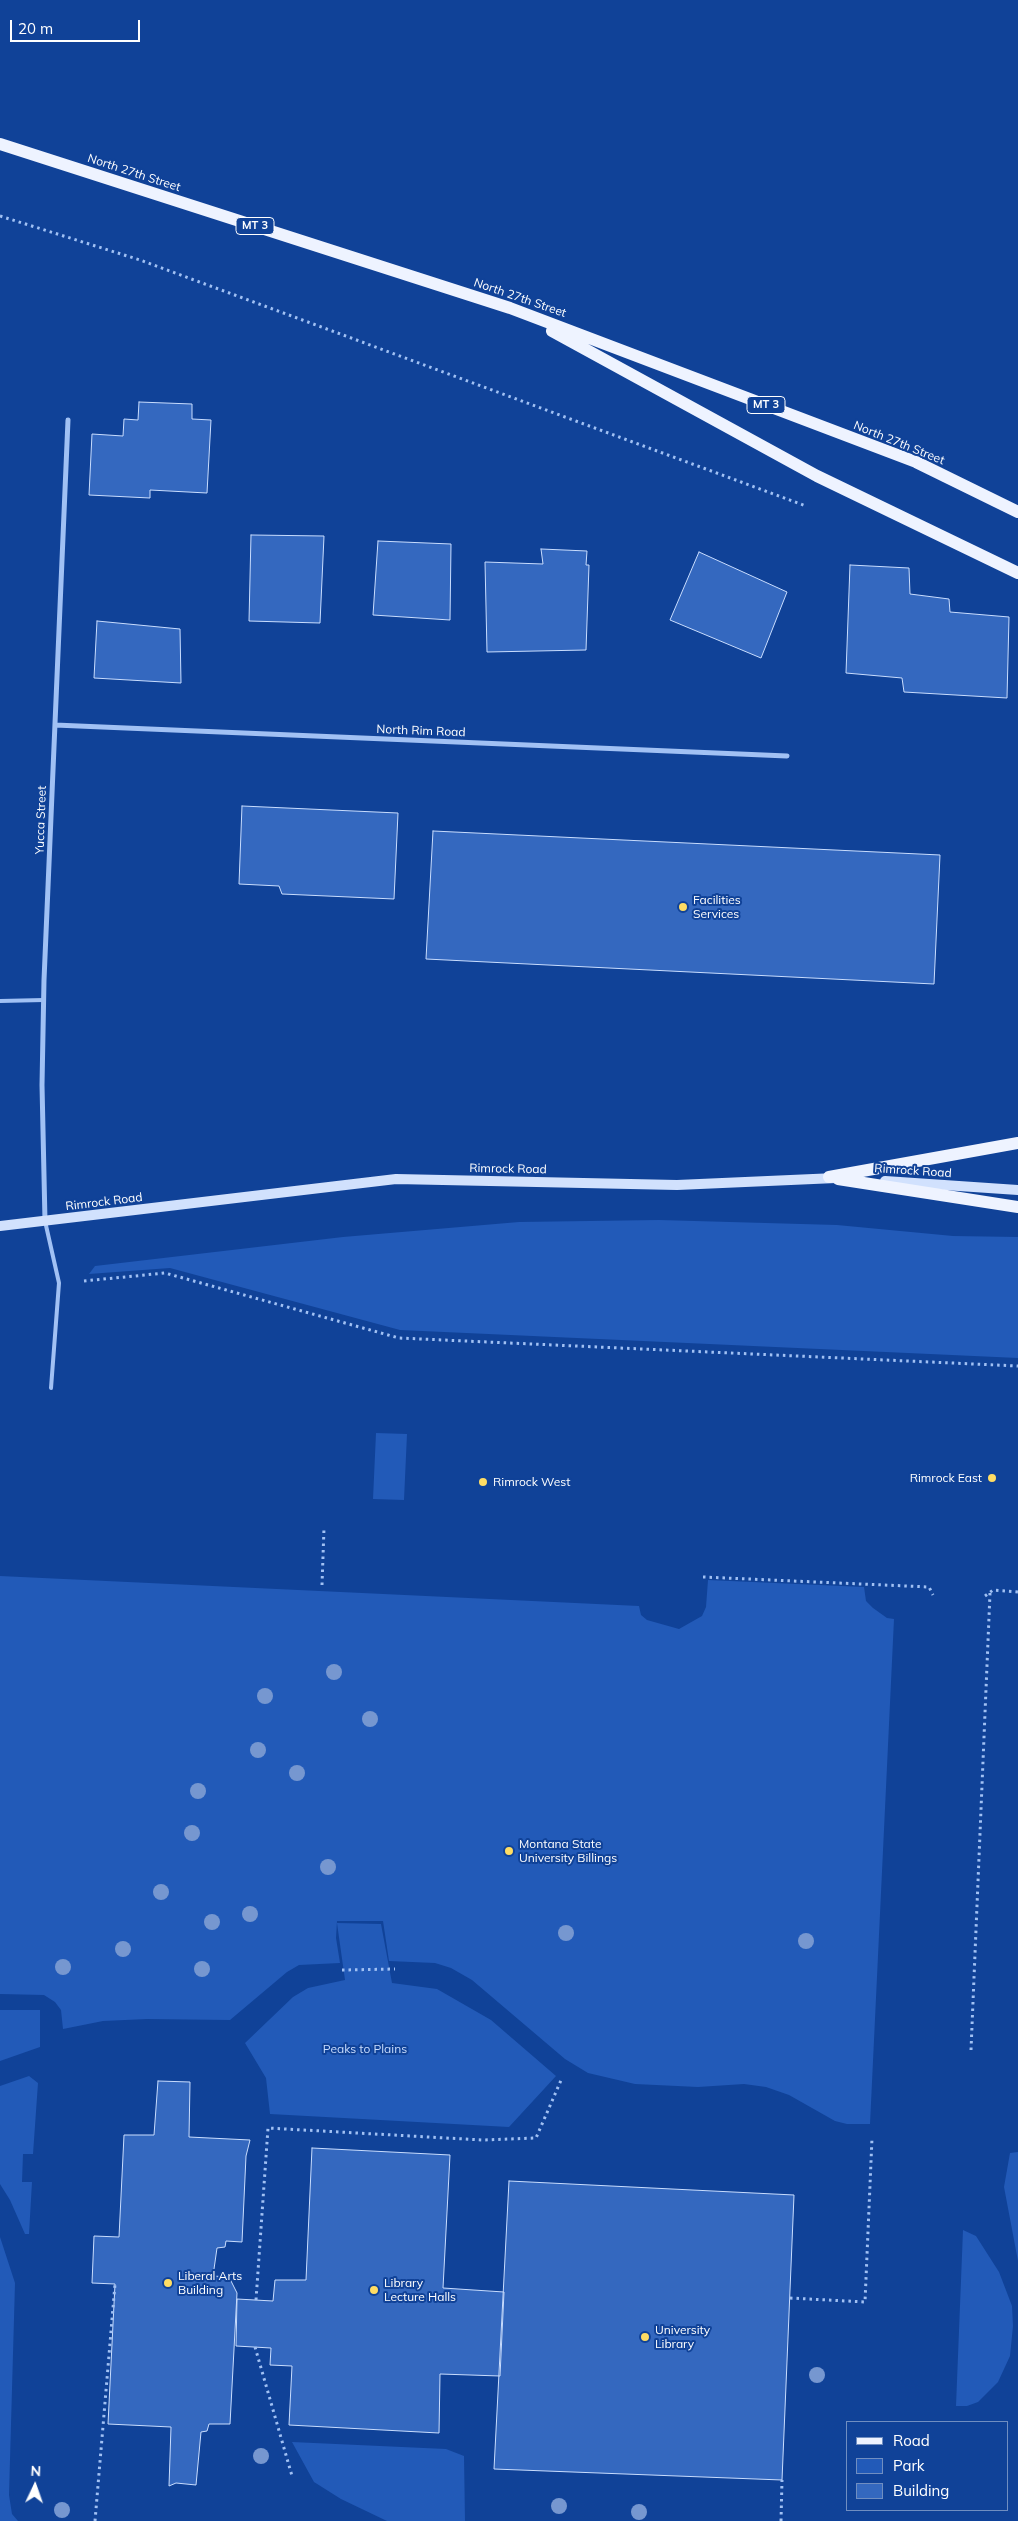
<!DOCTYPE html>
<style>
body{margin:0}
#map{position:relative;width:1018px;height:2521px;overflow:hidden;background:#104298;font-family:Mulish,sans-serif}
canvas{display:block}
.legend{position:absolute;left:846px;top:2421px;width:162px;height:90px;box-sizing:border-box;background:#104298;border:1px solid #708ec1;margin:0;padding:6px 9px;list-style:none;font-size:15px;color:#fff}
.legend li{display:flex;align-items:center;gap:10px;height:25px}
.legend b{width:25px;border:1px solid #708ec1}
.north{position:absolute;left:10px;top:2461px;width:50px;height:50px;-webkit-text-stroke:4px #104298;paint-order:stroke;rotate:3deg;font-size:14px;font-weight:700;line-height:20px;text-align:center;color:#fff}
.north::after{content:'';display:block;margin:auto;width:18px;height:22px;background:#fff;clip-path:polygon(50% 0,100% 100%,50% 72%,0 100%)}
.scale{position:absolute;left:10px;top:20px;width:130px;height:22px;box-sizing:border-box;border:2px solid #fff;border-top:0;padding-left:6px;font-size:15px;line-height:18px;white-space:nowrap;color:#fff;-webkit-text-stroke:4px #104298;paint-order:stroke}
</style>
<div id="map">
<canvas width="1018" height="2521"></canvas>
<ul class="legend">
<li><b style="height:6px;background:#eef3ff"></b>Road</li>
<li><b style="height:14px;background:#225ab8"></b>Park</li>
<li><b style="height:14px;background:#3468bf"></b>Building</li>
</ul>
<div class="north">N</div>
<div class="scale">20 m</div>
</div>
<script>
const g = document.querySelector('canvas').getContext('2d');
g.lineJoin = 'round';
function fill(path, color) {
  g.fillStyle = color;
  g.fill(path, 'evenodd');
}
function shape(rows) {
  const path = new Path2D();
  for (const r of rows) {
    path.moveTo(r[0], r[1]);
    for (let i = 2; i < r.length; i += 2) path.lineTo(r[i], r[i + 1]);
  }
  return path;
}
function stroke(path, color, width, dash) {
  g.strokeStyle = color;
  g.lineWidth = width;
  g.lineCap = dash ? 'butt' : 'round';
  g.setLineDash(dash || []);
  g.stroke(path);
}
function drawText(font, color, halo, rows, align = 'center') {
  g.font = font + ' Mulish,sans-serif';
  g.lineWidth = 4;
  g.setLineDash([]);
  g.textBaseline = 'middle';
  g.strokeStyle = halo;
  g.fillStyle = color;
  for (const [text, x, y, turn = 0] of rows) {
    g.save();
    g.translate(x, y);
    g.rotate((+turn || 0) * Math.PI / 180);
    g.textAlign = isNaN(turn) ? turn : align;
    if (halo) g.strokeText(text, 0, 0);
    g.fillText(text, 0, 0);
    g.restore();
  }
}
const green = shape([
 [659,1220,837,1225,953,1236,1018,1237,1018,1358,400,1330,170,1268,89,1274,95,1266,343,1237,519,1222],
 [376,1433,407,1434,404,1500,373,1499],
 [0,1576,639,1606,641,1615,647,1620,679,1629,702,1616,706,1607,708,1580,864,1587,866,1601,873,1608,887,1618,894,1619,870,2124,847,2124,835,2121,789,2095,766,2087,744,2084,698,2087,635,2084,588,2073,565,2059,472,1980,451,1968,435,1963,389,1961,383,1921,337,1921,336,1938,340,1963,299,1965,287,1972,230,2020,147,2019,103,2021,63,2029,61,2010,55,2002,44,1995,0,1994],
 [337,1923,381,1924,392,1983,437,1989,491,2020,556,2076,509,2127,270,2114,266,2078,245,2043,293,1997,308,1988,345,1980],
 [0,2010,40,2010,40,2047,0,2061],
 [29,2076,38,2083,33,2154,23,2154,22,2182,32,2182,29,2234,25,2234,10,2200,0,2184,0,2086],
 [1018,2152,1018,2261,1004,2187,1010,2153],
 [963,2230,976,2236,999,2272,1012,2306,1013,2326,1010,2356,998,2382,978,2402,967,2406,956,2406],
 [0,2237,15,2283,9,2495,12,2514,18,2521,0,2521],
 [292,2442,446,2449,464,2456,465,2521,387,2521,341,2499,314,2482]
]);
const building = shape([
 [139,402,192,404,192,419,211,420,207,493,150,490,150,498,89,495,92,434,123,436,124,419,138,420,139,402],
 [251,535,324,536,320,623,249,621,251,535],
 [378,541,451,544,450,620,373,615,378,541],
 [541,549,587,551,586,565,589,565,586,650,487,652,485,562,543,564,541,549],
 [699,552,787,592,761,658,670,620,699,552],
 [850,565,909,568,910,594,949,599,950,612,1009,617,1007,698,904,692,902,678,846,673,850,565],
 [97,621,180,629,181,683,94,678,97,621],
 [242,806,398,813,394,899,282,894,279,886,239,884,242,806],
 [433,831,940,855,934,984,426,959,433,831],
 [158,2081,190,2082,189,2137,250,2140,246,2156,242,2242,226,2241,225,2247,217,2248,213,2276,229,2277,237,2293,230,2424,209,2424,207,2431,201,2432,196,2485,176,2483,169,2486,171,2427,108,2424,115,2284,92,2283,94,2236,119,2237,124,2135,154,2135,158,2081],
 [312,2148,450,2155,443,2288,504,2292,500,2376,440,2374,439,2433,289,2425,292,2366,270,2365,271,2348,236,2346,237,2299,273,2301,275,2280,306,2280,312,2148],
 [509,2181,794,2195,782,2480,494,2469,509,2181]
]);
const path = shape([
 [0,216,140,260,806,506],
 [84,1281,165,1273,399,1338,1018,1366],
 [703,1577,929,1587,933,1595],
 [322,1585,324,1528],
 [985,1596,993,1590,1018,1592],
 [342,1970,395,1969],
 [971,2050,990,1593],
 [790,2298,865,2302,872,2138],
 [256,2300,268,2128,482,2140,536,2138,562,2078],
 [255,2347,292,2476],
 [95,2521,115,2284],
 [781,2521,782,2480]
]);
const lane = shape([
 [0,1001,44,1000],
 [45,1221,59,1283,51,1388]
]);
const street = shape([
 [55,725,787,756],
 [45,1221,42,1085,44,980,68,420]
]);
const secondary = shape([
 [885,1181,1018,1190],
 [0,1226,396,1179,677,1185,836,1178]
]);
const primary = shape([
 [0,144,510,308,916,462,1018,512],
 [552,331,817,476,1018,573],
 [829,1177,1018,1143],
 [838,1179,1018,1207]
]);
const trees = [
 [334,1672],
 [265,1696],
 [370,1719],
 [258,1750],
 [297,1773],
 [198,1791],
 [192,1833],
 [328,1867],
 [161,1892],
 [250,1914],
 [212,1922],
 [566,1933],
 [806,1941],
 [123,1949],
 [63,1967],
 [202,1969],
 [817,2375],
 [261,2456],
 [559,2506],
 [62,2510],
 [639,2512]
];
const markers = [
 [683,907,5,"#ffdd64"],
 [992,1478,5,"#ffdd64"],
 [483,1482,5,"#ffdd64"],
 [509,1851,5,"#ffdd64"],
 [168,2283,5,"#ffdd64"],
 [374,2290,5,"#ffdd64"],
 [645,2337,5,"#ffdd64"]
];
const shields = [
 [255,226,38],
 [766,405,38]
];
const shieldNames = [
 ["MT 3",255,226],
 ["MT 3",766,405]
];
const streetNames = [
 ["North 27th Street",134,173,18],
 ["North 27th Street",520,298,19],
 ["North 27th Street",899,443,22],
 ["North Rim Road",421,731,2],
 ["Yucca Street",41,820,-88],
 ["Rimrock Road",508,1169,1],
 ["Rimrock Road",913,1171,4],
 ["Rimrock Road",104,1202,-7]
];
const poiNames = [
 ["Facilities",693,900],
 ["Services",693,914],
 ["Rimrock East",982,1478,"right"],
 ["Rimrock West",493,1482],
 ["Montana State",519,1844],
 ["University Billings",519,1858],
 ["Liberal Arts",178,2276],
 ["Building",178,2290],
 ["Library",384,2283],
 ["Lecture Halls",384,2297],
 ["University",655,2330],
 ["Library",655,2344]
];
const parkNames = [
 ["Peaks to Plains",365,2049]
];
fill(green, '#225ab8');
fill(building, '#3468bf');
stroke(building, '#c9ddfe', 1);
stroke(path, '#a1c1f4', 3, [2.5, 4]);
stroke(lane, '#a1c1f4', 4);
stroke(street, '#a1c1f4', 5);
stroke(secondary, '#d1e1fd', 10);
stroke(primary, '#eef3ff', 12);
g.fillStyle = '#7697d0';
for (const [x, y] of trees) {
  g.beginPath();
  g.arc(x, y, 8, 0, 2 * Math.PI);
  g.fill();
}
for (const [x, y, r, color] of markers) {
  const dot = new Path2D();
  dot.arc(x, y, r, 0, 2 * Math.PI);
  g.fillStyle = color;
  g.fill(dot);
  stroke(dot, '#104298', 2);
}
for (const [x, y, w] of shields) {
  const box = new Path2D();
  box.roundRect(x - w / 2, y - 8.5, w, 17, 4);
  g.fillStyle = '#104298';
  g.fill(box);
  stroke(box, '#fff', 1);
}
drawText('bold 11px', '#fff', null, shieldNames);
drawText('12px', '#fff', '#104298', streetNames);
drawText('12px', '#fff', '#104298', poiNames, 'left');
drawText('12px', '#c9ddfe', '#104298', parkNames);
</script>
